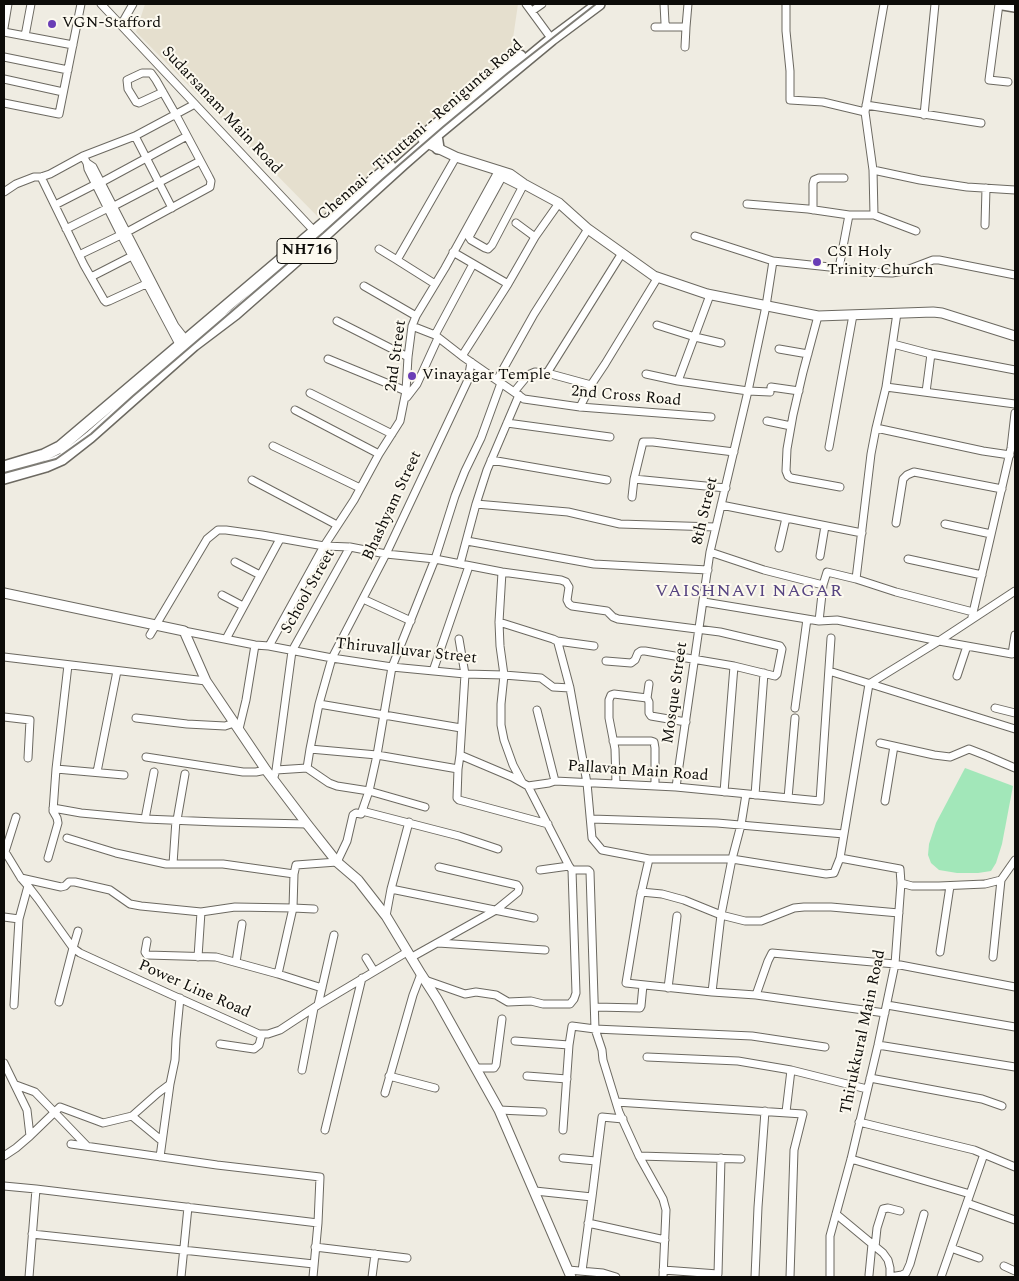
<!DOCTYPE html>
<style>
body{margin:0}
#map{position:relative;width:1019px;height:1281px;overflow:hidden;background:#efece2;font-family:Spectral,serif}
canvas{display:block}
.frame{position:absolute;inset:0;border:5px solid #0d0c09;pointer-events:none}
</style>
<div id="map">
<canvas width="1019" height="1281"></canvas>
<div class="frame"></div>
</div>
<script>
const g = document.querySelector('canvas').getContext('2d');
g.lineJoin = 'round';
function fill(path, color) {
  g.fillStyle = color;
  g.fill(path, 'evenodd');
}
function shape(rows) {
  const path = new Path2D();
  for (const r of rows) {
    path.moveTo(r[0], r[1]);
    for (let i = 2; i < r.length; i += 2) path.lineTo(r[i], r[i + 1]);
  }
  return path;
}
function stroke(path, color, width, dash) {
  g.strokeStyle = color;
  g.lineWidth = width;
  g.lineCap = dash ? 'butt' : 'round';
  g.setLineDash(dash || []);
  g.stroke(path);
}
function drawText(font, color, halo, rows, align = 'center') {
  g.font = font + ' Spectral,serif';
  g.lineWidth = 4;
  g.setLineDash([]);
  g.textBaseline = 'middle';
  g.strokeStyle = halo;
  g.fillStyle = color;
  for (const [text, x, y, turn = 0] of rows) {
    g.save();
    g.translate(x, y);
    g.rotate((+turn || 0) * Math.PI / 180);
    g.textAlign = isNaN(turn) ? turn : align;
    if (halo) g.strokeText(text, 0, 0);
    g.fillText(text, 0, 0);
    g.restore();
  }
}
const built = shape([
 [145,4,518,4,511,52,320,219,136,32]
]);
const water = shape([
 [965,768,1013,786,1002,844,996,863,991,871,978,873,957,873,939,870,931,863,928,855,929,844,936,823]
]);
const minor = shape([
 [101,4,316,233],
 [526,4,548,34],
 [664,4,665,23,667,27,686,27,688,4],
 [786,4,786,31,790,71,790,100,823,102,865,112],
 [884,4,865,112,873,170,920,180,967,187,1015,190],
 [999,4,989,80,1008,82],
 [532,11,542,4],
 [121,25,133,4],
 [655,27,667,27],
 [4,28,8,4],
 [4,32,73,45],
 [25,36,31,4],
 [685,47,686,27],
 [4,57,68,70],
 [4,79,63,92],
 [4,103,59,114,81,4],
 [866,105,981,123],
 [924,115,935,4],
 [135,136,172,208],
 [83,156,87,163,88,169,120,233,180,346],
 [87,163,93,167,175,326,186,340],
 [498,175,522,187],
 [41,177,84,265,104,300,106,302,109,301,146,284],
 [502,177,469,237,471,240,485,248,488,249,492,245,524,184],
 [102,182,187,136],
 [4,192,16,184,34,177,41,177,50,174,83,156,135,136,195,104],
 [747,204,808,209,849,215,874,215,873,170],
 [55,205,96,184],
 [114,206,200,161],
 [813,210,813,184,814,180,819,178,844,178],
 [874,215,916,231],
 [516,223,535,237],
 [985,225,986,188],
 [66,229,108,208],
 [695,236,773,261,839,268,863,272,892,273,904,271,933,260,939,260,1015,275],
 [379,249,397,260],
 [453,252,508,284],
 [79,255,127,232,210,187,211,181,209,177,176,115,156,80,151,73,142,73,127,80,128,89,136,102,139,103,163,92],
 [839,268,849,215],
 [91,277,132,256],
 [435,284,397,260,456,157],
 [364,286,416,316],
 [710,295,678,381,748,391,770,392],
 [818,316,803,372,793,415,787,449,786,471,788,476,791,478,840,487],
 [337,321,408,357],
 [657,325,695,337,721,343],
 [412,326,435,335,462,356,524,399,580,407,711,417],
 [435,335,473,264],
 [893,344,931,354,1015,370],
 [779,349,808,354],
 [462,356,508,284,535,237,559,203],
 [328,359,406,391],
 [547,373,622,253],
 [646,374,678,381],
 [497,380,534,314,588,229],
 [771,387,799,391],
 [886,387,897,313],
 [514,392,528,375,535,372,547,373,591,385],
 [926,392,931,354],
 [310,393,392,434],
 [407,397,417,384,438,338],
 [580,407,591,385,605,364,658,277],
 [295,410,379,454],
 [767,421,791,426],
 [507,423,610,437],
 [876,428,983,451,1010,455],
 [273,446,360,488],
 [829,447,853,315],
 [491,460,607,480],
 [634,479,726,488],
 [252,480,337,525],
 [632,497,634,479,643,442,653,442,734,452],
 [476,504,487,470,519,395],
 [721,505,862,533],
 [896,523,903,479,907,475,914,472,1002,489],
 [945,524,991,534],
 [467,541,594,564,708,570],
 [779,548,786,518],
 [710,552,764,570,823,585],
 [820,556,825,526],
 [908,559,982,575],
 [235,562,260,575],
 [460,564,476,504,568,512,620,524,715,527],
 [502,572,499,622,500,646,504,675,501,704,501,725,504,740,513,765,522,782],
 [222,595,243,606],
 [363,599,411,621],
 [704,602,819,621,837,620,939,641,1015,591],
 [973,612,896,592,856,579,871,454,876,428,886,387,1015,404],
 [972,617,1011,448,1015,413],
 [819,621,823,585,827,572,856,579],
 [499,622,553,639,557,641,558,643,570,688,587,783,592,838,602,850,649,859,732,859,826,874,834,873,840,858,869,684,939,641,1012,654,1015,635],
 [184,631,255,645,269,646,324,546,350,547,386,554,435,559,502,572,561,580,566,582,569,587,567,600,569,604,572,606,607,611,613,617,618,619,720,632,780,646,782,649,777,674,775,676,734,666,645,651,641,651,638,653,635,660,631,663,606,661],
 [150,635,207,539,218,530,226,530,262,535,324,546,354,500,379,454,400,421,406,391,408,357,412,326,416,316,445,268,499,170],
 [226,639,280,539],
 [459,639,465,674,460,755,458,769,377,755,310,749,319,704,332,658,386,554,468,380,471,362],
 [557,641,594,646],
 [269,646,332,658,392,667,465,674,504,675,541,678,553,687,570,688],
 [4,657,206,681],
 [433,671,469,566],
 [829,671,1015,729],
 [957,676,967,646],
 [647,698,649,684],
 [319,704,461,728],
 [795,708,807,619],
 [995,708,1015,713],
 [537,710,555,781],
 [4,717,30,720,28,758],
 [136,718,187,724,225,726,234,723],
 [239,729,246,700,255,645],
 [613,741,651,741,654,742,655,748,655,786],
 [880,743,934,755,950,757,969,749,987,756,1015,768],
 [460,755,512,777,528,786,549,783,555,781,676,787,820,801,831,638],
 [146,757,243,772,256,772,266,770],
 [307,768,329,783,337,786,369,791,425,807],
 [56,769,124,775],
 [458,769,457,798,459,800,548,824],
 [276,770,307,768,310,749],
 [97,772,117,671],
 [273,780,276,770,292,651,350,547],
 [616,784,615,749,609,718,609,700,611,695,614,694,647,698,649,702,649,713,651,716,686,722],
 [528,786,569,866,572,870,588,870,590,872,595,1029,602,1050,603,1060,619,1112,639,1156,663,1199,666,1210,663,1277],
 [676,787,710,552,748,391,766,306,773,261],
 [724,792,734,666],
 [755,795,764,673],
 [788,798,795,718],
 [885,801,894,746],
 [53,808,81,813,145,819,217,822,307,824],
 [362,811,459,836,498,849],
 [145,819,154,772],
 [591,819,717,823,844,834],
 [177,820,185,774],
 [67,838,116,853,166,864,223,864,294,874],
 [4,850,21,878,28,886,38,899,73,948,80,953,172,995,259,1034,268,1034,280,1030,318,1005,407,952],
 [4,855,16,817],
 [48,858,58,823,57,818,53,811,56,769,68,665],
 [840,858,900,869,901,883],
 [649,859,640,898,626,983,712,992,756,995,885,1013],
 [173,864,176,820],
 [540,870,569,866],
 [21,878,61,887,65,886,69,882,75,882,110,890,130,904,141,906,201,912,235,907,293,908,314,909],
 [391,889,534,918],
 [641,892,662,894,684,900,721,915,745,921,761,921,794,908,804,907,831,907,899,913],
 [386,916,391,889,409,822],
 [4,917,19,919],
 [147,941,145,952,147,955,216,957,278,974,322,988],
 [438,943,545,950],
 [940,952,950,886],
 [198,957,201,912],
 [412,957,496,910,518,892,519,888,517,885,439,867],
 [993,957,1001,880],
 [366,958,374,971],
 [236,962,242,924],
 [278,974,293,908,294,874,296,865,337,862,347,841,353,815,356,813,361,814,369,791,377,755,392,667,435,559,455,496,465,471,481,438,501,383],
 [425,980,465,994,476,992,496,995,508,1002,531,1001,543,1004,570,1004,574,999,576,993,572,870],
 [668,988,677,916],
 [712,992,721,915,732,859,741,825,746,794],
 [756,995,768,961,772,953,895,964,1015,987],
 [59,1002,73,948,78,931],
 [14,1005,19,919,28,886],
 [318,1005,334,935],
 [887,1005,1015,1027],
 [595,1007,640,1008,641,1006,643,985],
 [515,1041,569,1045],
 [220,1044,254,1049,259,1045,262,1034],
 [878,1045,1015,1067],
 [647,1057,738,1061,791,1070,867,1089],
 [4,1063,27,1110,30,1136,16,1148,4,1156],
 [475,1068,494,1068,496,1065,502,1019],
 [302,1070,314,1008],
 [389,1076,435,1088],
 [527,1076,567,1079],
 [870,1078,982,1099,1002,1106],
 [16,1085,35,1092,87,1146],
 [385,1093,413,995,421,974],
 [616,1102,803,1114,794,1150,790,1277],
 [499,1110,543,1112],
 [786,1112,791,1070],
 [132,1116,162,1141],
 [859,1122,974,1150,1015,1167],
 [325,1130,362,978],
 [563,1130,569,1045,572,1026,595,1029,752,1036,825,1047],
 [30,1136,60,1107,103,1123,132,1116,158,1093,170,1084,175,1060,176,1039,180,998],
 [71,1144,217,1165,320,1177,318,1223,313,1277],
 [639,1156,741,1159],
 [160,1157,170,1084],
 [563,1158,596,1161],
 [851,1159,970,1194],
 [4,1186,36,1189,29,1277],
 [36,1189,318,1223],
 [535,1191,592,1197,602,1117,623,1119],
 [967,1203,1015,1220],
 [836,1214,883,1253,888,1260,890,1268,890,1277],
 [588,1223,665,1240],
 [32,1234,314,1264],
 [315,1247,407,1258],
 [875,1247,877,1228,883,1209,888,1208,900,1211],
 [951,1248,979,1258],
 [1004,1266,1015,1271],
 [568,1270,603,1273,616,1277],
 [663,1270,718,1274,721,1158],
 [582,1271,592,1197],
 [869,1275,872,1244],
 [181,1277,188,1207],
 [372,1277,375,1254],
 [755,1277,758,1207,765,1111],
 [830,1277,830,1236,851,1159,878,1045,895,964,901,883,912,886,939,886,985,884,1001,880,1015,860],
 [890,1277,902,1275,906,1273,910,1264,924,1214],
 [941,1277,984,1154]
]);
const tertiary = shape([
 [422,138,427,143,456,157,510,174,524,184,559,203,588,229,654,276,707,294,818,316,933,312,942,313,1015,336],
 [4,593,184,631,206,681,266,770,307,824,337,862,358,880,386,916,421,974,437,999,499,1110,571,1277]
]);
const trunk = shape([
 [1003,4,1015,6],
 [428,132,463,102,520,56],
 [436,135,438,148],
 [4,467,44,455,60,447,315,231,390,166],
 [4,478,46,466,62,459,90,437,194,345,235,314,327,233,403,164,436,135,552,39,599,4]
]);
const rail = shape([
 [1013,4,1015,4],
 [4,473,56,459,91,434,133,396,323,233,383,179,443,127,508,73,596,4]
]);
const markers = [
 [52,24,5,"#6a3eb6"],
 [817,262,5,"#6a3eb6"],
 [412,376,5,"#6a3eb6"]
];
const shields = [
 [307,251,60]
];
const shieldNames = [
 ["NH716",307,251]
];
const poiNames = [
 ["VGN-Stafford",62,24],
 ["CSI Holy",827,253],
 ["Trinity Church",827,271],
 ["Vinayagar Temple",422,376]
];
const streetNames = [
 ["Sudarsanam Main Road",221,111,47],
 ["Chennai - Tiruttani - Renigunta Road",421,131,-41],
 ["2nd Street",397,356,-82],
 ["2nd Cross Road",626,397,5],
 ["Bhashyam Street",393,506,-65],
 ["8th Street",706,511,-77],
 ["School Street",309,592,-61],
 ["Thiruvalluvar Street",406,652,6],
 ["Mosque Street",676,693,-82],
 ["Pallavan Main Road",638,772,4],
 ["Power Line Road",194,990,24],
 ["Thirukkural Main Road",864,1032,-78]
];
const neighbourhoodNames = [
 ["VAISHNAVI NAGAR",749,592]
];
fill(built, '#e5dfce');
fill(water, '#a2e7b9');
stroke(minor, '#6c6961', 9);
stroke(tertiary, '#6c6961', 11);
stroke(trunk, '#6c6961', 14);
stroke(minor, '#fff', 7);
stroke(tertiary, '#fff', 9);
stroke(trunk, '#fff', 11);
stroke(rail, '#7e7c75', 2);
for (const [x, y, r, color] of markers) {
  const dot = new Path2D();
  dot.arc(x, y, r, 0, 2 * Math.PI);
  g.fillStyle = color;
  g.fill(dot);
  stroke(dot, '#fcf9ef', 2);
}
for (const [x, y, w] of shields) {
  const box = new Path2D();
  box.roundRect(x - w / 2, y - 12.5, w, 25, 4);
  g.fillStyle = '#fcf9ef';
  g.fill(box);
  stroke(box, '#0d0c09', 1);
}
drawText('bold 15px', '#0d0c09', null, shieldNames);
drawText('16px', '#0d0c09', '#fcf9ef', poiNames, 'left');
drawText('16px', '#0d0c09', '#fcf9ef', streetNames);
g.letterSpacing = '1px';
drawText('18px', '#564481', '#fcf9ef', neighbourhoodNames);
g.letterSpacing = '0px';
</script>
